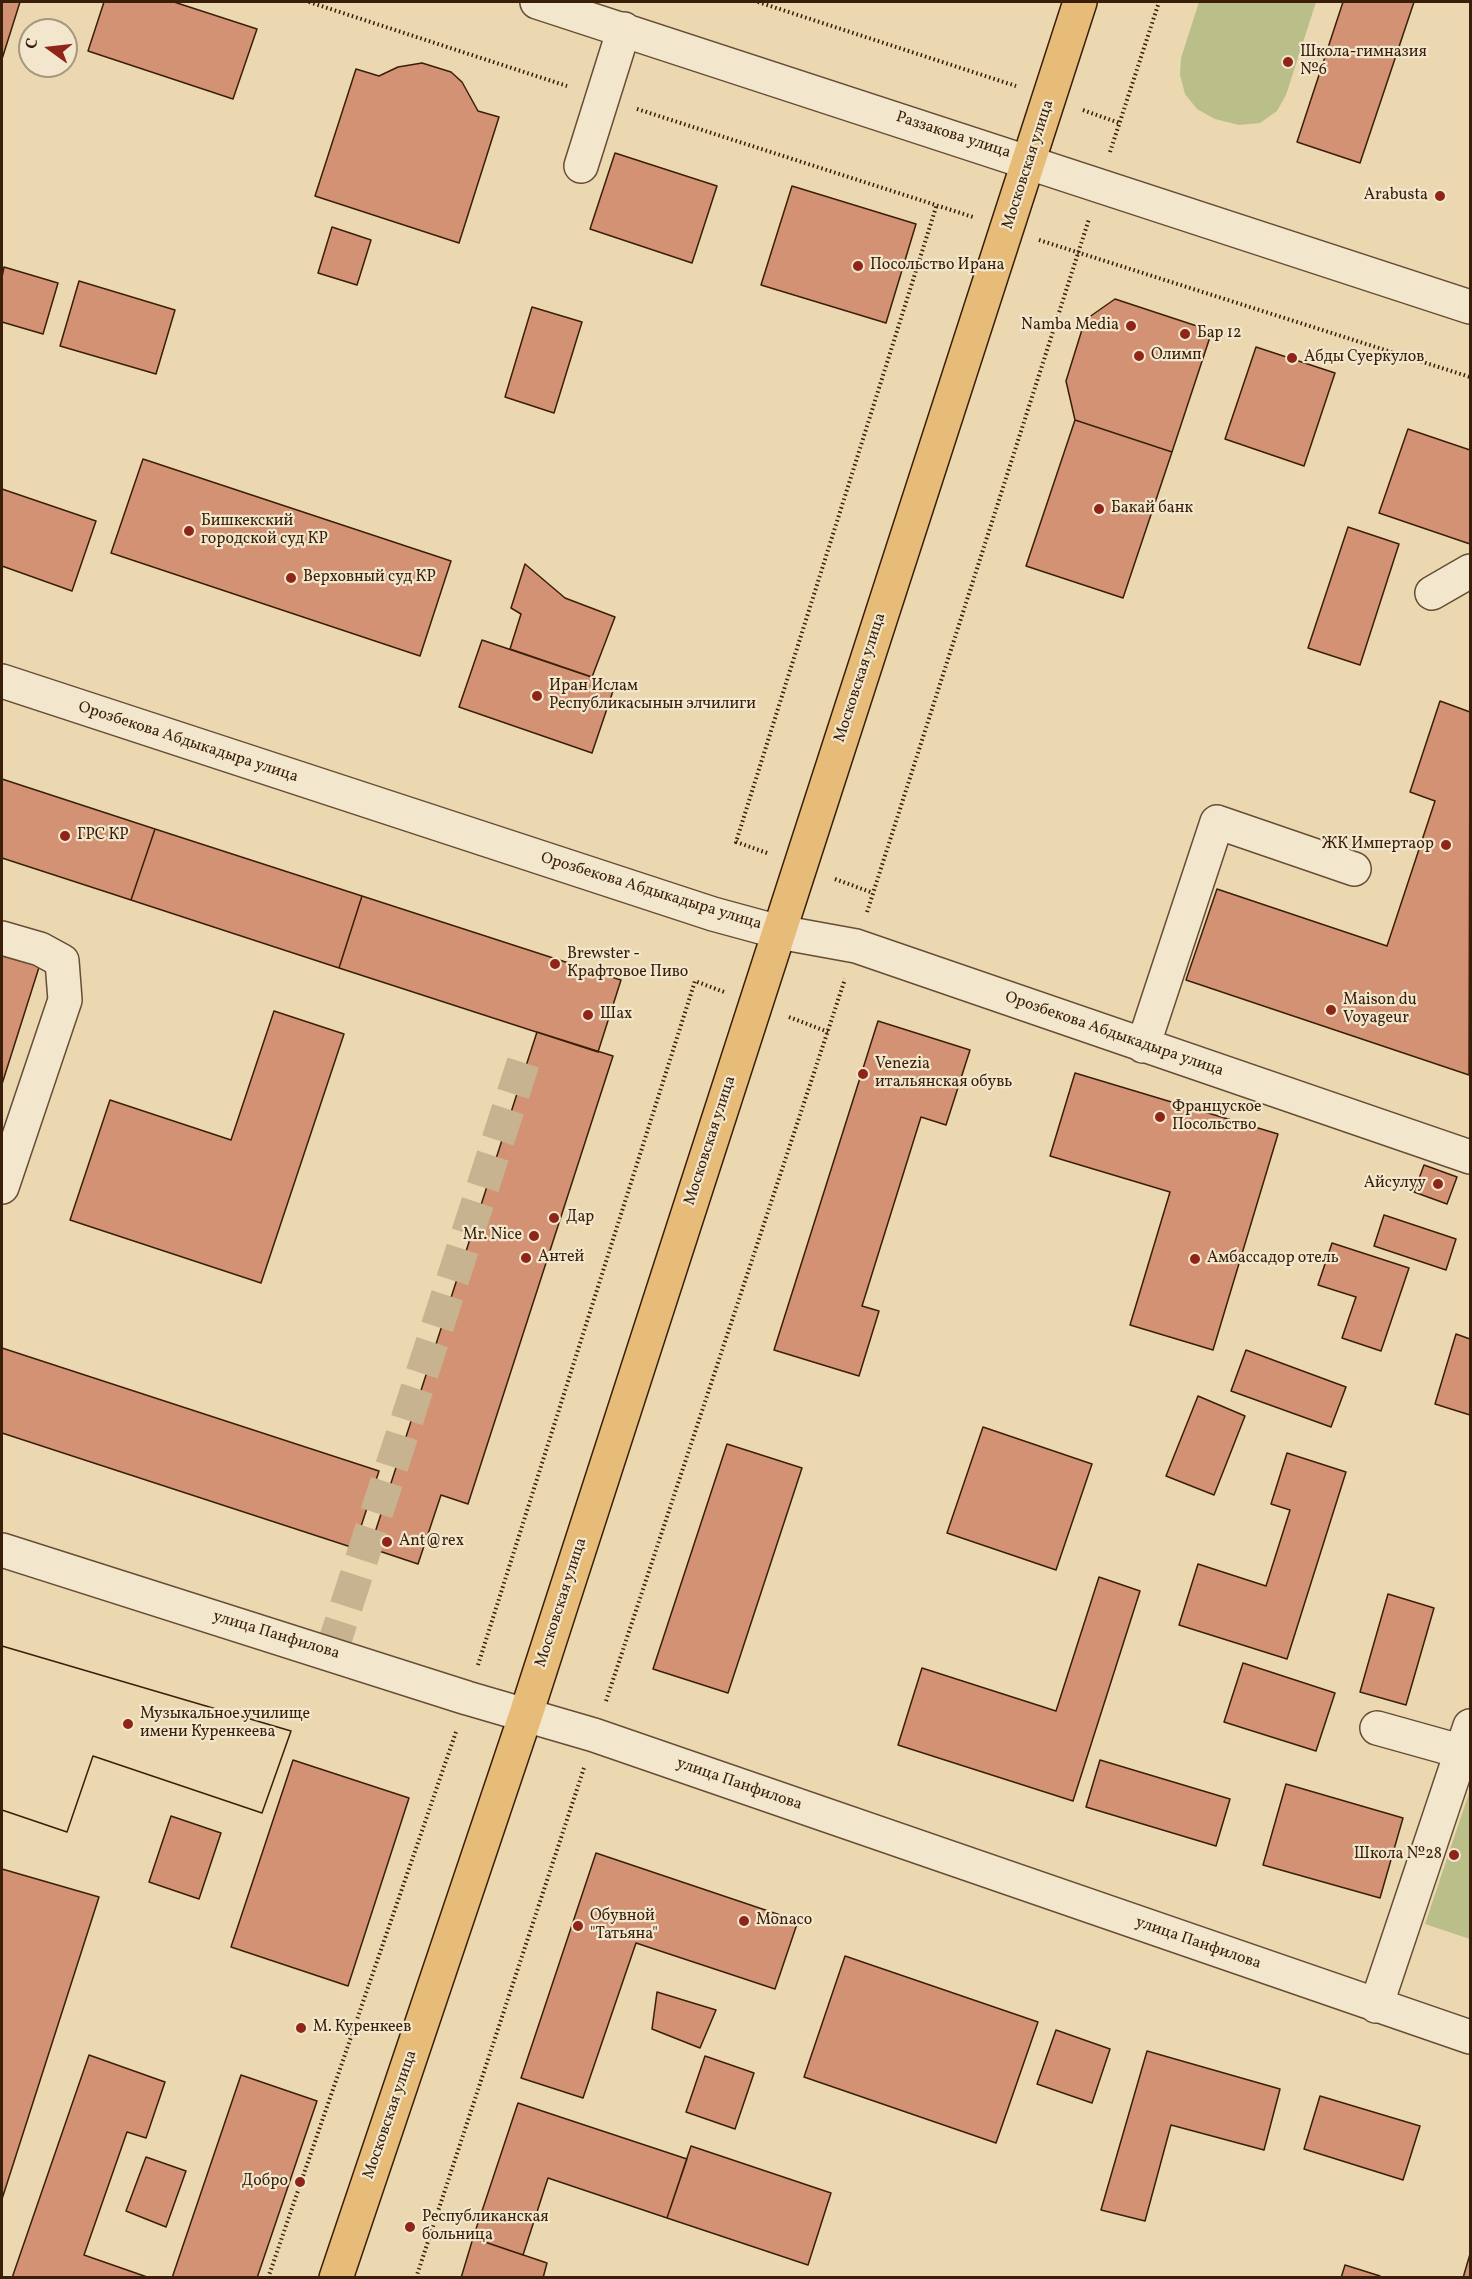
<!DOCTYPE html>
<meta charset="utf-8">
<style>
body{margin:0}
#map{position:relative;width:1472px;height:2279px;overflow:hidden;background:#ebd8b0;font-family:Vollkorn,serif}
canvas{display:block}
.frame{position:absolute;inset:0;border:3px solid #391f0a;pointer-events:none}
.north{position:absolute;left:18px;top:18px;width:60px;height:60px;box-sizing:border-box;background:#f2e6cc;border:2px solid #a8967e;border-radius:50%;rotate:285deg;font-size:16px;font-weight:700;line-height:24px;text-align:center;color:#391f0a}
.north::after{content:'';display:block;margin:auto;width:21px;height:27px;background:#8f2418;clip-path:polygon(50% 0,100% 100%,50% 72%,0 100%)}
</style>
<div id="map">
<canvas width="1472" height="2279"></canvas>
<div class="frame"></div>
<div class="north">С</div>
</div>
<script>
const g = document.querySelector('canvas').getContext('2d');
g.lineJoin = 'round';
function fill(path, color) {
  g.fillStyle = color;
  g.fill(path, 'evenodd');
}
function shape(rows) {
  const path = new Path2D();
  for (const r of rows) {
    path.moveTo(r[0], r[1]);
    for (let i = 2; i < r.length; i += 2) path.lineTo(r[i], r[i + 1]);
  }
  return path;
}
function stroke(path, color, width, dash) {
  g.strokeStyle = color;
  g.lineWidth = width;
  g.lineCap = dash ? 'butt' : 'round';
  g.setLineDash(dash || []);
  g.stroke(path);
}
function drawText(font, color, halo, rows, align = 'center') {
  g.font = font + ' Vollkorn,serif';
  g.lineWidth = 4.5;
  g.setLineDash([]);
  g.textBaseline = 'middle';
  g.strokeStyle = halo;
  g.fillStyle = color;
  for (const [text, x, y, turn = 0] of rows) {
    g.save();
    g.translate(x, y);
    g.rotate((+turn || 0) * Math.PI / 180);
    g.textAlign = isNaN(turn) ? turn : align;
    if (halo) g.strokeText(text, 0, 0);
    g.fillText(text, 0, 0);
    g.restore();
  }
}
const green = shape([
 [1199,2,1316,2,1286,95,1277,111,1260,123,1239,125,1215,119,1197,109,1185,94,1180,75,1181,58],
 [1470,1790,1470,1939,1425,1924]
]);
const building = shape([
 [2,2,20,2,2,59,2,2],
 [104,2,174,2,257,29,233,99,88,51,104,2],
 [1343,2,1414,2,1360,163,1297,142,1343,2],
 [422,63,451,72,462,82,478,111,499,117,459,243,315,196,356,69,379,76,398,67,422,63],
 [615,153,717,186,692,263,590,229,615,153],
 [792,186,916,224,886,323,761,285,792,186],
 [332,227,371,240,357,285,318,273,332,227],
 [4,267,58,283,43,334,2,322,2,277,4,267],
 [79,281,175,310,156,374,60,346,79,281],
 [1115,299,1212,331,1172,452,1075,420,1066,381,1085,320,1115,299],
 [532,307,582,322,554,413,505,397,532,307],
 [1256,347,1335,373,1304,466,1225,439,1256,347],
 [1075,420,1172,452,1123,598,1026,566,1075,420],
 [1408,429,1470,450,1470,544,1379,513,1408,429],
 [143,459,451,561,420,656,111,553,143,459],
 [2,489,96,521,72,591,2,566,2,489],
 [1348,527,1399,544,1360,665,1308,648,1348,527],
 [525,564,565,598,615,617,592,677,510,649,521,614,511,608,525,564],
 [482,640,615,685,592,753,459,707,482,640],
 [1440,701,1470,712,1469,1075,1186,980,1217,889,1387,946,1435,801,1410,792,1440,701],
 [2,779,155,829,131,900,2,858,2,779],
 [155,829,362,896,339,968,131,900,155,829],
 [362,896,621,980,598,1052,339,968,362,896],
 [2,949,41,961,2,1084,2,949],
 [274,1011,344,1034,261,1283,70,1220,110,1100,231,1140,274,1011],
 [878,1021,970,1050,946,1125,921,1117,862,1306,879,1311,859,1376,774,1350,878,1021],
 [537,1032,613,1056,468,1504,441,1495,418,1564,370,1548,537,1032],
 [1075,1073,1278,1134,1213,1350,1130,1325,1170,1192,1050,1156,1075,1073],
 [1424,1165,1457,1177,1447,1204,1414,1192,1424,1165],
 [1384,1215,1456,1239,1446,1270,1374,1246,1384,1215],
 [1332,1243,1409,1268,1381,1351,1342,1338,1356,1297,1318,1285,1332,1243],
 [1456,1334,1470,1339,1470,1415,1435,1404,1456,1334],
 [2,1348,379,1471,354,1548,2,1433,2,1348],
 [1246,1350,1346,1387,1331,1427,1231,1391,1246,1350],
 [1198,1396,1245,1416,1214,1495,1166,1476,1198,1396],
 [983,1427,1092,1464,1056,1570,947,1533,983,1427],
 [727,1444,802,1468,728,1693,653,1669,727,1444],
 [1287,1453,1346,1472,1287,1659,1179,1625,1198,1564,1266,1586,1290,1510,1271,1504,1287,1453],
 [1099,1577,1140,1591,1073,1801,898,1745,922,1668,1056,1711,1099,1577],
 [1388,1594,1434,1608,1406,1705,1360,1692,1388,1594],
 [2,1646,291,1731,262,1813,93,1756,67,1832,2,1810,2,1646],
 [2,1646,291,1731,262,1813,93,1756,67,1832,2,1810,2,1646],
 [1243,1663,1335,1693,1316,1751,1224,1722,1243,1663],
 [293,1760,409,1798,348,1986,231,1947,293,1760],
 [1100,1760,1230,1799,1216,1846,1086,1807,1100,1760],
 [1286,1784,1403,1818,1380,1898,1263,1865,1286,1784],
 [171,1816,221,1833,199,1899,149,1882,171,1816],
 [596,1853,798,1921,775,1989,636,1943,583,2098,521,2078,596,1853],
 [2,1869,99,1897,2,2199,2,1869],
 [845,1956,1038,2022,996,2143,804,2077,845,1956],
 [657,1992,716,2010,700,2048,652,2029,657,1992],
 [1056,2030,1110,2049,1092,2103,1037,2084,1056,2030],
 [1147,2051,1280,2089,1264,2150,1171,2125,1145,2221,1101,2210,1147,2051],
 [89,2055,165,2082,146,2138,127,2132,84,2255,150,2278,12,2278,89,2055],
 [705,2056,754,2073,735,2129,686,2112,705,2056],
 [241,2075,317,2101,257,2278,172,2278,241,2075],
 [1320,2096,1420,2126,1403,2180,1304,2149,1320,2096],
 [518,2103,687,2159,667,2218,548,2178,523,2255,473,2238,518,2103],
 [691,2146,831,2193,808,2265,667,2218,691,2146],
 [146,2157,186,2171,166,2227,126,2211,146,2157],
 [473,2238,547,2263,543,2278,461,2278,473,2238],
 [1470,2254,1470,2278,1463,2278,1470,2254],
 [1345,2265,1380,2276,1380,2278,1341,2278,1345,2265]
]);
const minorTunnel = shape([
 [331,1653,527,1051]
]);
const path = shape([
 [309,2,567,86],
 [758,2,1016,86],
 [637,109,973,217],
 [1083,110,1119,123],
 [1110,152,1159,2],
 [1039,240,1470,377],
 [767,853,736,842,937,204],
 [835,879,873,893],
 [867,912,1089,219],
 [789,1017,828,1032],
 [478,1665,695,981,724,992],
 [606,1701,845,979],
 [268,2278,456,1732],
 [416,2278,584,1768]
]);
const minor = shape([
 [537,2,1470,307],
 [581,166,624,29],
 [1432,593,1470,571],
 [2,681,713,914,779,932,856,946,1470,1157],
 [2,938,40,949,62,961,65,1000,2,1187],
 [1143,1046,1217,822,1354,869],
 [2,1550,467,1698,594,1735,1470,2037],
 [1377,1728,1463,1752],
 [1376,2006,1470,1726]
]);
const major = shape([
 [336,2278,526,1714,1080,2]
]);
const markers = [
 [1288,62,6,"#8f2418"],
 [1440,196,6,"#8f2418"],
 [858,266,6,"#8f2418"],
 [1131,326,6,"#8f2418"],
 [1185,334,6,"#8f2418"],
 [1139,356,6,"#8f2418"],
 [1292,358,6,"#8f2418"],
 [1099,509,6,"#8f2418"],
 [189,531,6,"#8f2418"],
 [291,578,6,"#8f2418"],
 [537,696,6,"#8f2418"],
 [65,836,6,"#8f2418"],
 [1446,845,6,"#8f2418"],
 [555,964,6,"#8f2418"],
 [1331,1010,6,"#8f2418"],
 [588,1015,6,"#8f2418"],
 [863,1074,6,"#8f2418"],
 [1160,1117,6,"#8f2418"],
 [1438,1184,6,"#8f2418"],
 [554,1218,6,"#8f2418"],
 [534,1236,6,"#8f2418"],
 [526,1258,6,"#8f2418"],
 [1195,1259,6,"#8f2418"],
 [387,1542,6,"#8f2418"],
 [128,1724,6,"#8f2418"],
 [1454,1855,6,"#8f2418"],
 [744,1921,6,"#8f2418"],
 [578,1926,6,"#8f2418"],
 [301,2028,6,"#8f2418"],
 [300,2182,6,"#8f2418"],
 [410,2227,6,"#8f2418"]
];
const poiNames = [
 ["Школа-гимназия",1300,53],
 ["№6",1300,71],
 ["Arabusta",1428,196,"right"],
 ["Посольство Ирана",870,266],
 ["Namba Media",1119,326,"right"],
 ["Бар 12",1197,334],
 ["Олимп",1151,356],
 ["Абды Суеркулов",1304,358],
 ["Бакай банк",1111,509],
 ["Бишкекский",201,522],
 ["городской суд КР",201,540],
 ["Верховный суд КР",303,578],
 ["Иран Ислам",549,687],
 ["Республикасынын элчилиги",549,705],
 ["ГРС КР",77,836],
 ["ЖК Импертаор",1434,845,"right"],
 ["Brewster -",567,955],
 ["Крафтовое Пиво",567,973],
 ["Maison du",1343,1001],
 ["Voyageur",1343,1019],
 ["Шах",600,1015],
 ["Venezia",875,1065],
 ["итальянская обувь",875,1083],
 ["Француское",1172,1108],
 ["Посольство",1172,1126],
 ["Айсулуу",1426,1184,"right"],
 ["Дар",566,1218],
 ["Mr. Nice",522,1236,"right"],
 ["Антей",538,1258],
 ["Амбассадор отель",1207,1259],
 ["Ant@rex",399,1542],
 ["Музыкальное училище",140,1715],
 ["имени Куренкеева",140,1733],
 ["Школа №28",1442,1855,"right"],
 ["Обувной",590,1917],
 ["\"Татьяна\"",590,1935],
 ["Monaco",756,1921],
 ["М. Куренкеев",313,2028],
 ["Добро",288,2182,"right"],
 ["Республиканская",422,2218],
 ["больница",422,2236]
];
const streetNames = [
 ["Раззакова улица",953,136,18],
 ["Московская улица",1029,165,-72],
 ["Московская улица",861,678,-72],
 ["Орозбекова Абдыкадыра улица",188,743,18],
 ["Орозбекова Абдыкадыра улица",651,892,17],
 ["Орозбекова Абдыкадыра улица",1114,1035,19],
 ["Московская улица",711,1141,-72],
 ["Московская улица",562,1603,-72],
 ["улица Панфилова",276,1636,17],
 ["улица Панфилова",739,1785,19],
 ["улица Панфилова",1198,1944,19],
 ["Московская улица",391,2115,-71]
];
fill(green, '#babe89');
fill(building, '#d49274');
stroke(building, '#391f0a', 1.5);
stroke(minorTunnel, '#c7b38f', 33, [33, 16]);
stroke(minor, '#664d34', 36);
stroke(major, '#391f0a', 36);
stroke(path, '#391f0a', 4, [1.5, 3]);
stroke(minor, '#f2e6cc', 33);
stroke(major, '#e6bc78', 33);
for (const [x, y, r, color] of markers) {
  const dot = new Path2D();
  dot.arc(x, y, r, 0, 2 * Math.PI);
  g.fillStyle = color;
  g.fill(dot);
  stroke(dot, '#f2e6cc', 2);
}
drawText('16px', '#391f0a', '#f2e6cc', poiNames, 'left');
drawText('16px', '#391f0a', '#f2e6cc', streetNames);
</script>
